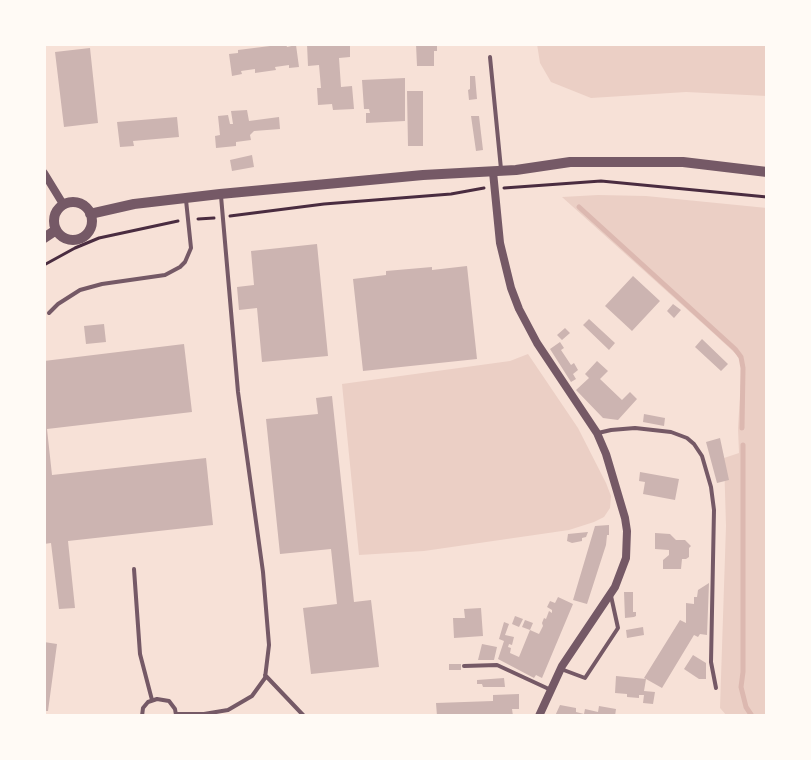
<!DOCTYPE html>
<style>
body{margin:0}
#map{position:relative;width:811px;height:760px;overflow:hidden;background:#f7e1d7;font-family:"Archivo Narrow",sans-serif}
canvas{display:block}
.frame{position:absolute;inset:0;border:46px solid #fffaf5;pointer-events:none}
</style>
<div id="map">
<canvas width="811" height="760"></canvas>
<div class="frame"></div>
</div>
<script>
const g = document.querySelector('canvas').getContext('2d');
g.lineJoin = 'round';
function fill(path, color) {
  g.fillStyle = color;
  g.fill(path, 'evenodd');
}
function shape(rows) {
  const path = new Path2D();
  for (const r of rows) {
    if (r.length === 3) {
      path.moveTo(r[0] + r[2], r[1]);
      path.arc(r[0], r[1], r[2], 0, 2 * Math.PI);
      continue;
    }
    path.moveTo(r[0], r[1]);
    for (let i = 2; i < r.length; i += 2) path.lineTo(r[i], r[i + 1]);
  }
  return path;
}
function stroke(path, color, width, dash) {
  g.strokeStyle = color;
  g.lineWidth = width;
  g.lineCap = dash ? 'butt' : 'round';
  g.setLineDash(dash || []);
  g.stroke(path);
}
const green = shape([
 [537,44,767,44,767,96,686,92,591,98,551,82,540,63],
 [598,195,646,196,767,208,767,716,727,716,720,708,726,526,724,458,739,453,738,428,742,364,736,354,711,331,562,197],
 [528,354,578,428,606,483,611,496,610,508,604,517,594,522,569,530,424,551,359,555,342,384,510,361]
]);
const stream = shape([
 [579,207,735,349,741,357,743,368,742,428],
 [743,445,743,672,741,687,746,707,752,716]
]);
const building = shape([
 [286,44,287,47,296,45,299,67,289,68,289,65,275,67,276,70,255,73,255,69,241,71,242,74,232,76,229,54,238,53,238,50],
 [307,44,350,44,350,57,339,58,341,87,352,86,354,109,333,110,332,104,318,105,317,88,321,88,319,65,308,66],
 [416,44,437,44,437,51,434,51,434,66,417,66],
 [90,48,98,123,64,127,55,52],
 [470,76,475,76,477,99,469,100,468,90,470,89],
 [405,78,405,121,366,123,366,113,370,113,369,109,364,109,362,80],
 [407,91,423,91,423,146,408,146],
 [247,110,249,121,279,117,280,129,254,131,250,135,251,140,236,142,236,146,216,148,215,136,220,135,218,116,228,115,230,124,233,124,231,111],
 [471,116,479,116,483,150,476,151],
 [177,117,179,137,133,141,134,146,120,147,117,122],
 [252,155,254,167,232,171,230,160],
 [317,244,328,356,262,362,257,308,239,310,237,287,254,285,251,251],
 [467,266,477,359,363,371,353,279,386,275,386,271,432,267,432,270],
 [633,276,660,301,632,331,605,306],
 [673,304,681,310,674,318,667,311],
 [589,319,615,343,609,350,583,325],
 [104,324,106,342,86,344,84,326],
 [565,328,570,333,562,340,557,335],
 [702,339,728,364,721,371,695,347],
 [560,342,564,348,561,350,571,365,574,363,578,370,573,374,576,379,571,382,550,349],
 [184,344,192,412,47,429,52,475,206,458,213,525,68,541,75,608,59,609,51,543,44,544,44,361],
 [597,361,608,371,600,379,622,400,630,392,637,399,618,420,603,418,576,390,589,378,585,374],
 [332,396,354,602,371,600,379,667,311,674,303,608,337,604,331,549,280,554,266,419,318,414,316,398],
 [644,414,665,418,664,426,643,422],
 [720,438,729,480,717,483,706,442],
 [640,472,679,479,675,500,643,494,645,482,639,481],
 [609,525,609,535,607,535,606,545,587,604,573,600,595,526],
 [588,532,586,537,582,538,582,541,572,543,567,541,568,534],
 [655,533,670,534,676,540,685,540,691,546,689,548,689,557,686,559,682,559,681,569,663,569,663,560,669,555,669,550,655,549],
 [709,583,707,635,700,634,698,637,694,635,662,688,646,679,644,691,655,692,653,704,643,703,644,695,639,695,639,698,627,697,627,694,615,693,616,676,646,679,644,678,680,620,686,623,686,603,694,604,694,597,697,597,698,590],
 [624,592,633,592,633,612,636,612,636,616,634,617,625,618],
 [558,597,573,604,542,678,536,675,534,678,498,659,504,641,499,639,504,622,509,624,505,635,514,637,512,645,509,644,508,647,511,648,510,653,519,657,530,630,539,634,543,626,542,623,544,618,546,619,549,611,552,613,552,610,547,607,550,601,555,603],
 [481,608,483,636,454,638,453,618,465,618,464,609],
 [515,616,523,619,519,627,512,624],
 [525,620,533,623,530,630,522,627],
 [643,627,644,635,627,638,626,630],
 [44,642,57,644,48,711,44,711],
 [482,644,497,647,494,660,478,660],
 [693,655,706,663,706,679,699,679,684,669],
 [449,664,461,664,461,670,449,670],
 [504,678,505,687,483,687,482,684,477,684,477,680],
 [519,694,519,709,512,709,513,716,437,716,436,703,493,701,493,695],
 [560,705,576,708,576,712,584,714,585,709,598,712,599,706,616,709,615,716,555,716]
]);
const path = shape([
 [504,188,601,181,767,197],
 [230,216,324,204,451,194,484,188],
 [198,219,214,218],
 [44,265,75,248,99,238,178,221]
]);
const service = shape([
 [490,57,501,169],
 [49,313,58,304,80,290,102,284,165,275,180,267,185,262,191,248,186,200],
 [598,433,611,430,635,428,671,432,687,438,694,444,702,456,711,487,714,510,711,662,716,688],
 [134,569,140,654,152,700],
 [464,666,497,665,551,690],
 [561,669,585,678,618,628,611,596],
 [265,675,304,716],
 [176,714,204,714,228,710,252,696,265,678,269,645,263,572,238,392,221,196],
 [142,716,143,708,148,702,157,699,169,701,175,709,176,715]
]);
const minor = shape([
 [493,172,500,243,511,288,519,309,537,343,597,433,606,454,625,518,627,531,626,558,615,587,562,666,539,716],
 [44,173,63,204]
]);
const tertiary = shape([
 [73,221,19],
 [90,214,134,204,220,194,423,175,516,170,570,162,683,162,767,172],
 [44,238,56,230]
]);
fill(green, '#ebcfc5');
stroke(stream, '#dcb8b0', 5);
fill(building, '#ccb4b1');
stroke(path, '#4a2c40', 3);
stroke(service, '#755966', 4);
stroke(minor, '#755966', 8);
stroke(tertiary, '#755966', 10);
</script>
